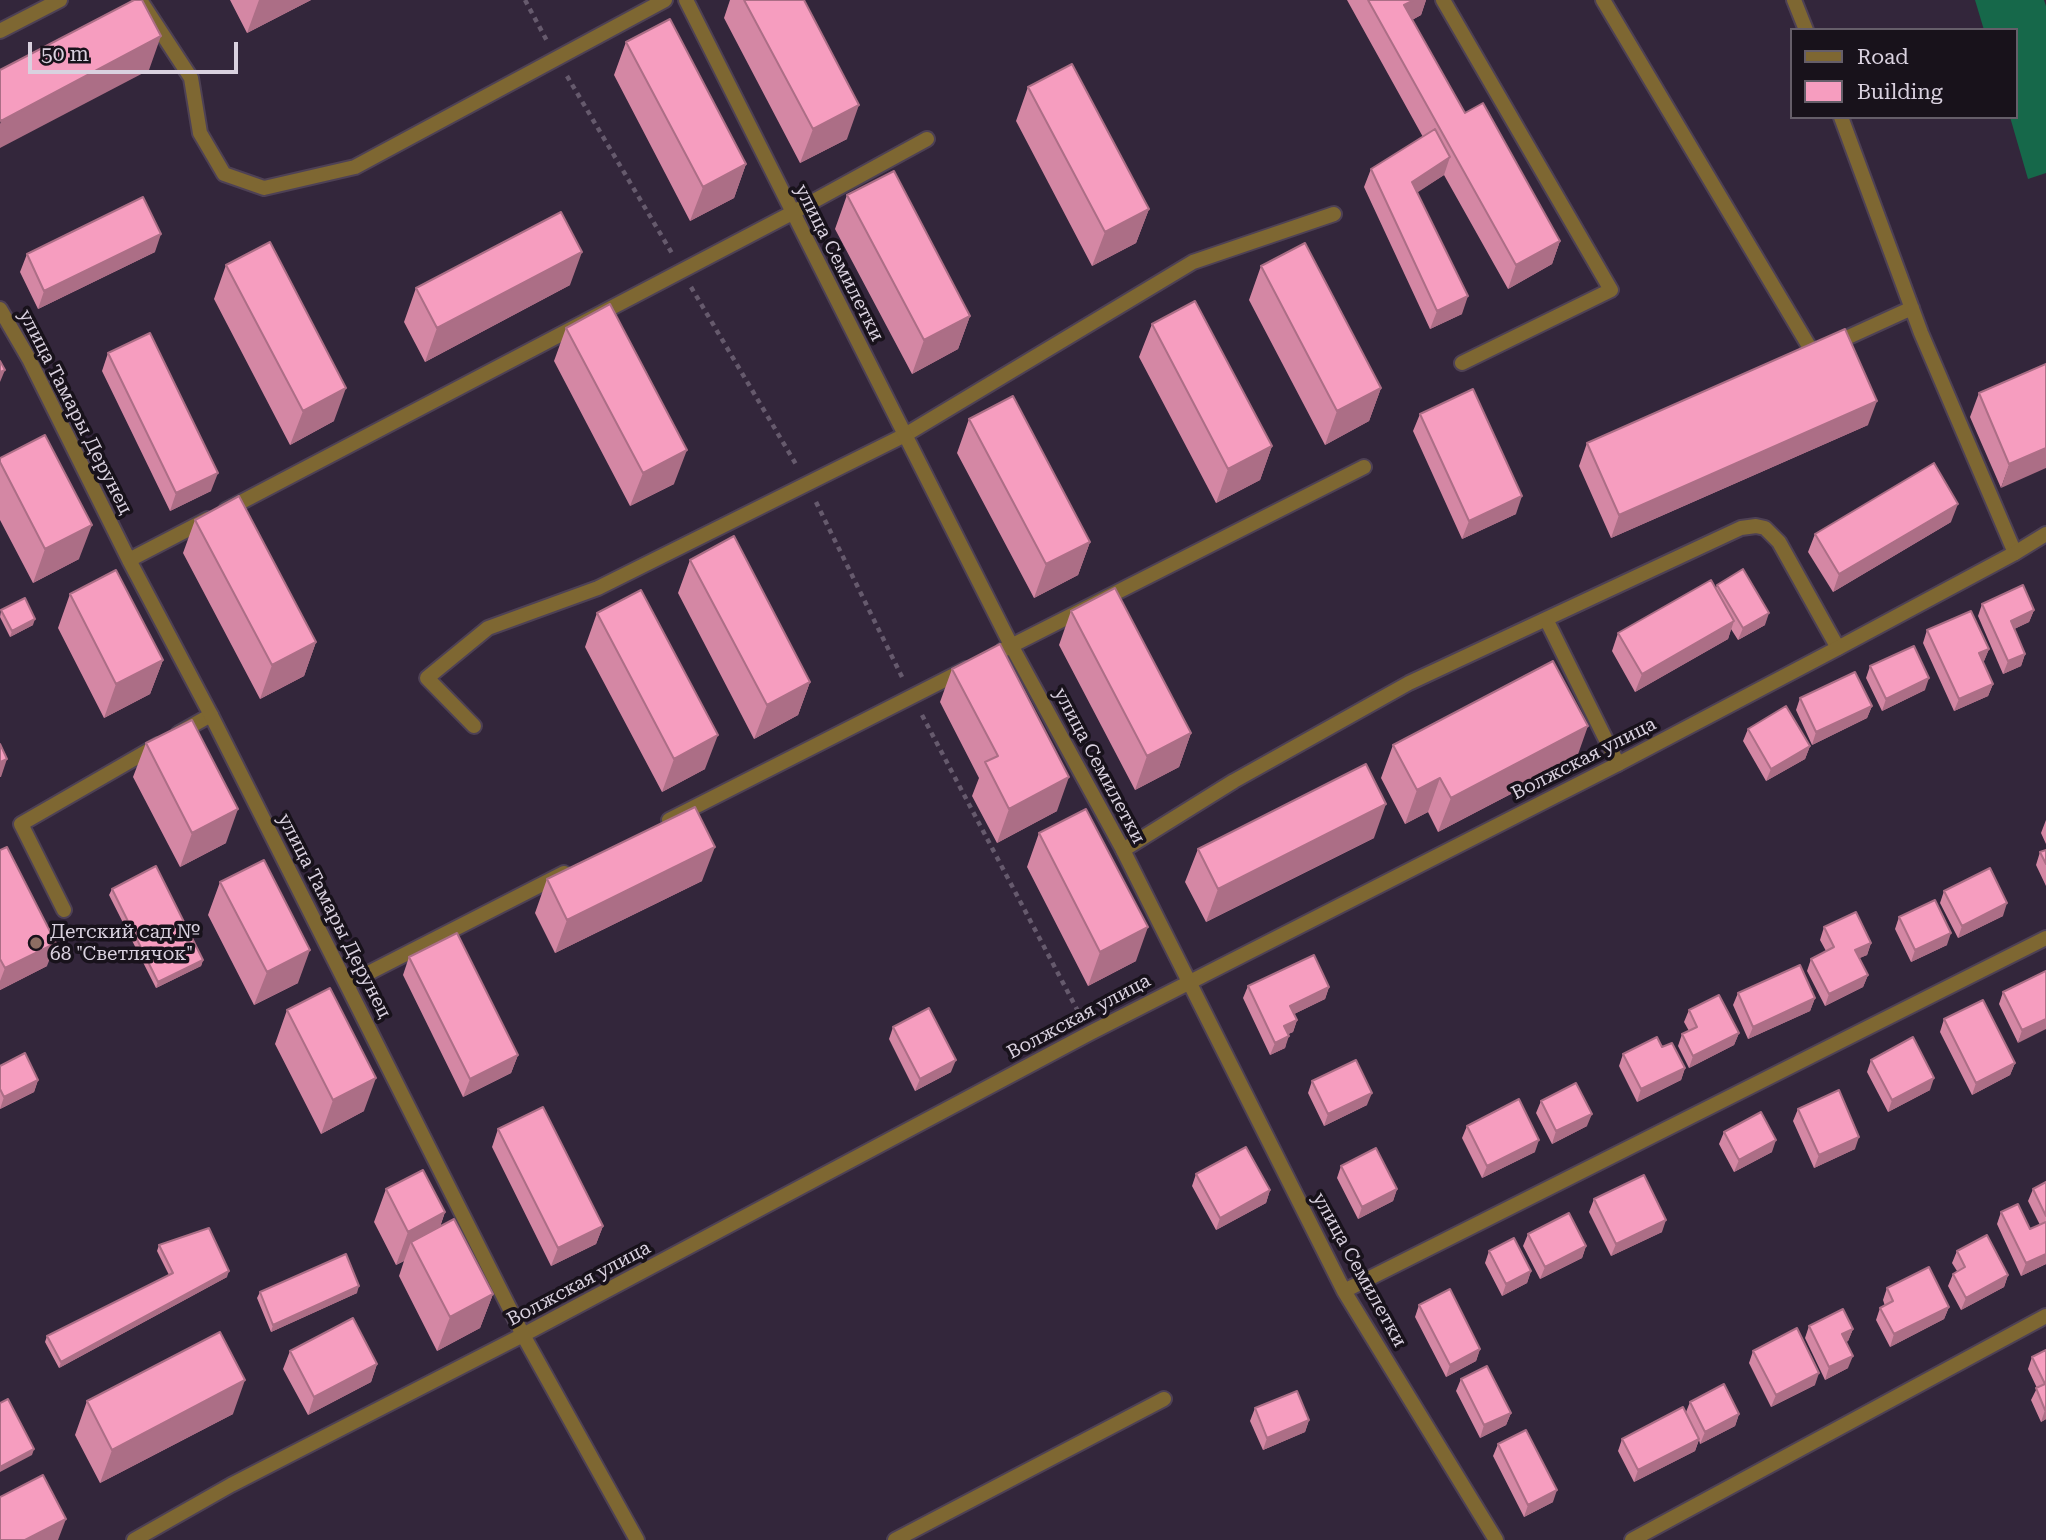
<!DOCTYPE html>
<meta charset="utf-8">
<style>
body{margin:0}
#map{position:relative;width:2046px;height:1540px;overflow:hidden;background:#33263b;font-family:"Roboto Serif",serif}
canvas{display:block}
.legend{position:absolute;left:1790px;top:28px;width:228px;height:91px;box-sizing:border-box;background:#18121b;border:2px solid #655e69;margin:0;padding:9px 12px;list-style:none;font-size:21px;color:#d9d1df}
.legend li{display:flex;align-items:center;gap:14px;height:35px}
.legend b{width:35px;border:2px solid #655e69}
.scale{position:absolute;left:28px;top:42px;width:210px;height:32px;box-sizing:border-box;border:4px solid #d9d1df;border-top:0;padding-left:9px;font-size:21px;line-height:24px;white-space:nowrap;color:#d9d1df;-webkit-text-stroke:5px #18121b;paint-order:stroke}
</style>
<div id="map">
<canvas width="2046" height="1540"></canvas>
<ul class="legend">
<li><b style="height:9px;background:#7e6732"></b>Road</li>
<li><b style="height:19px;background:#f69dbf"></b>Building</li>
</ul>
<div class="scale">50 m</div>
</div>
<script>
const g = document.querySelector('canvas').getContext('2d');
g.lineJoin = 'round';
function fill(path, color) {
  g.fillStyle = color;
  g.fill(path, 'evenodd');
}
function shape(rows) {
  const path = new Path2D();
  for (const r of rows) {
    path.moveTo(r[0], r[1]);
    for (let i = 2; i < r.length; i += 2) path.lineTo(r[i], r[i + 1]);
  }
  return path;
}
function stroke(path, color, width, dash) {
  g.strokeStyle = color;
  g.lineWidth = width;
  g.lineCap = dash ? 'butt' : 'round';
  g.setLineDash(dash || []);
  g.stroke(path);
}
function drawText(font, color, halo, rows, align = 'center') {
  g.font = font + ' "Roboto Serif",serif';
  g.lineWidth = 7;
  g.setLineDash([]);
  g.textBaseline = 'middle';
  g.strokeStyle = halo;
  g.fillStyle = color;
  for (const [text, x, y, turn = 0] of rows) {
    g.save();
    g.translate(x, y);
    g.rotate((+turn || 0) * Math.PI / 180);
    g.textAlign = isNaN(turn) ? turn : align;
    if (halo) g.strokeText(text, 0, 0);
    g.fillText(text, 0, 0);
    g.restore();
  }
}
const forest = shape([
 [1975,0,2044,0,2046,6,2046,173,2028,179,2010,117,2016,117,2016,30,1984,30]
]);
const path = shape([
 [525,0,547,41],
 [567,76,673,255],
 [691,287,797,466],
 [816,502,903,679],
 [922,715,1081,1017]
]);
const lane = shape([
 [140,0,191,78,200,133,224,174,264,188,355,167,665,0],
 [1443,0,1611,290,1462,363],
 [1603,0,1813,353],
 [1794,0,1806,30],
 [1841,117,1921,333,2015,553],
 [1833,344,1912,308],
 [1546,619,1741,528,1756,526,1765,528,1779,542,1838,648],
 [474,726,427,678,488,628,598,588,905,435,1193,262,1334,214],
 [179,733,211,715],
 [1123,850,1234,781,1409,683,1546,619,1618,764],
 [64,910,21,824,158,745]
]);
const street = shape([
 [686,0,1011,645,1123,850,1344,1291,1496,1540],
 [0,31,60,0],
 [0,309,29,359,129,560,211,715,523,1335,637,1540],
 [226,510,792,213,927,139],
 [129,560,208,519],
 [1003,650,1364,467],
 [669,820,966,669],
 [347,984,564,873],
 [1344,1291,2046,938],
 [134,1540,231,1485,523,1335,1090,1033,1618,764,1838,648,2015,553,2046,534],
 [895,1540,1164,1399],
 [1632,1540,2046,1316]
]);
const wall = shape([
 [230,0,311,0,247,33],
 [730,0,804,0,847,139,800,163,724,18],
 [1347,0,1426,0,1421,15,1412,20,1465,113,1560,241,1552,264,1508,289,1444,175,1417,192,1462,314,1430,329,1364,187,1371,169,1423,137],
 [626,42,746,164,734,198,690,221,614,75],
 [1028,87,1149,209,1136,243,1092,266,1016,121],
 [847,195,970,316,958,349,912,374,835,229],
 [155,252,38,309,20,272,27,254],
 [226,265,334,421,290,445,214,299],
 [1261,266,1381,388,1369,421,1325,445,1249,300],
 [570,285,425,362,404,322,416,288],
 [1152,324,1272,446,1260,480,1216,503,1139,357],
 [566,328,674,484,630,506,554,361],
 [108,353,211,491,170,511,102,371],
 [2046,364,2001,488,1970,417,1979,393],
 [1420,414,1516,514,1462,539,1413,431],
 [969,419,1090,542,1078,575,1034,598,957,453],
 [1868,425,1611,538,1579,466,1587,443],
 [0,458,79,559,33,583,0,520],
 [195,520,316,642,304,676,260,699,183,553],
 [1951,522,1833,592,1808,552,1815,534],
 [690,560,810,682,798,715,754,739,678,593],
 [1717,585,1765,625,1738,640,1731,629,1728,639,1635,692,1612,651,1618,633,1716,588],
 [70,594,163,660,150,694,104,718,58,628],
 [1982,604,2034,610,2029,622,2014,629,2025,654,2021,666,2003,674,1978,616],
 [1,610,33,625,10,637,0,617],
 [1071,611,1191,733,1179,767,1135,790,1059,645],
 [597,613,705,769,662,792,585,647],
 [1927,630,1989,649,1984,661,1983,662,1993,684,1988,696,1954,711,1923,643],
 [1870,666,1925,690,1882,711,1866,678],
 [952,669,1057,811,997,843,972,796,979,778,940,702],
 [1800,698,1872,706,1867,718,1812,745,1796,710],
 [1748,729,1810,746,1805,759,1766,781,1743,741],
 [146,743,226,843,180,867,133,777],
 [1393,745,1576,760,1438,832,1428,812,1405,824,1381,778],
 [2046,820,2046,844,2041,833],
 [1039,833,1136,961,1088,986,1027,867],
 [1374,838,1206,922,1185,882,1198,849],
 [0,850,47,966,0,990],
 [2046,850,2046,886,2036,865,2040,852],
 [547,879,702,881,555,953,535,913],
 [220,882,298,983,254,1005,208,915],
 [112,889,203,960,201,966,156,988,109,895],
 [1944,891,2003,916,1958,938,1940,903],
 [1899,917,1947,945,1911,962,1895,929],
 [1824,927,1871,943,1867,955,1859,958,1868,975,1863,987,1825,1006,1807,971,1811,959,1826,951,1820,940],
 [409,957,518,1055,511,1073,463,1097,403,975],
 [2046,971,2018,1043,1999,1004,2003,992],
 [1248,986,1329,987,1325,999,1294,1014,1297,1020,1293,1032,1288,1034,1285,1048,1270,1055,1243,998],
 [1738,993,1815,998,1810,1011,1748,1039,1733,1005],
 [287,1010,364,1111,321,1134,275,1044],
 [1689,1010,1739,1033,1734,1045,1689,1068,1678,1046,1682,1034,1689,1031,1684,1022],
 [1944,1019,2015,1063,2010,1075,1972,1095,1940,1032],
 [893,1027,951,1072,915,1091,889,1039],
 [1662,1047,1685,1068,1681,1080,1637,1102,1619,1066,1623,1054],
 [1871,1060,1930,1090,1888,1112,1867,1072],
 [0,1066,38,1080,34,1092,0,1109],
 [1312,1081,1367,1105,1324,1126,1308,1093],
 [1541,1101,1587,1126,1552,1144,1536,1113],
 [1798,1109,1855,1149,1814,1168,1793,1121],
 [1467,1126,1535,1152,1482,1178,1462,1138],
 [498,1129,603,1226,596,1244,551,1266,492,1147],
 [1724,1132,1772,1152,1734,1172,1719,1144],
 [1341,1166,1397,1189,1393,1201,1358,1219,1337,1178],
 [1196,1174,1270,1190,1266,1203,1216,1230,1192,1186],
 [2046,1182,2046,1264,2021,1276,1997,1224,2001,1212,2030,1229,2040,1225,2028,1201,2033,1189],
 [386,1189,445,1212,440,1227,493,1294,480,1328,437,1351,399,1276,404,1261,396,1265,374,1222],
 [1594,1199,1662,1232,1611,1256,1589,1212],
 [1528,1234,1586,1246,1582,1258,1540,1279,1523,1246],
 [159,1245,227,1277,59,1368,45,1342,47,1336,169,1275,157,1251],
 [1489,1251,1531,1271,1527,1283,1502,1296,1485,1263],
 [1957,1251,2008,1275,2004,1287,1961,1310,1948,1286,1953,1274,1957,1271,1952,1263],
 [1887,1288,1949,1307,1944,1319,1890,1347,1876,1320,1880,1308,1885,1306,1883,1300],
 [260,1292,357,1293,271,1332,257,1298],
 [1419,1305,1480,1349,1476,1361,1446,1377,1415,1317],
 [1809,1326,1853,1329,1848,1341,1846,1342,1848,1368,1825,1380,1805,1338],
 [2046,1350,2046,1419,2041,1422,2031,1400,2037,1388,2028,1369,2032,1357],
 [290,1351,377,1364,371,1382,308,1415,283,1369],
 [1753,1351,1815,1385,1771,1407,1749,1363],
 [1461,1379,1511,1413,1506,1425,1480,1438,1456,1391],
 [87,1401,233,1414,100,1483,75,1435],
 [1690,1402,1739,1414,1735,1426,1700,1444,1699,1440,1695,1451,1634,1482,1618,1451,1622,1439,1686,1412],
 [1255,1408,1309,1420,1305,1432,1263,1450,1250,1421],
 [1498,1444,1553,1502,1524,1517,1493,1456]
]);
const shadedWall = shape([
 [259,0,311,0,247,33],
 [1414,0,1426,0,1421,15,1395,29,1404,5],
 [161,36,149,70,0,148,0,124,1,121],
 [859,105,847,139,800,163,813,129],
 [1450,157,1444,175,1406,200,1412,182],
 [746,164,734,198,690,221,703,187],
 [1149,209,1136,243,1092,266,1105,232],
 [161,234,155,252,38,309,44,291],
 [1560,241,1552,264,1508,289,1516,265],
 [582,252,570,285,425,362,437,328],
 [1468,296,1462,314,1430,329,1437,311],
 [970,316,958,349,912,374,924,340],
 [5,370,0,382,0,372],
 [346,388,334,421,290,445,303,411],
 [1381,388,1369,421,1325,445,1337,411],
 [1877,401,1868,425,1611,538,1619,515],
 [1272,446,1260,480,1216,503,1228,469],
 [2046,448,2046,468,2001,488,2009,464],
 [687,450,674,484,630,506,643,473],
 [218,473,211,491,170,511,176,493],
 [1522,496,1516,514,1462,539,1469,521],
 [1958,504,1951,522,1833,592,1839,574],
 [92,525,79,559,33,583,45,549],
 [1090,542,1078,575,1034,598,1046,564],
 [2034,610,2029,622,2006,633,2011,621],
 [1769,613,1765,625,1738,640,1743,628],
 [35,619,33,625,10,637,12,631],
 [1734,621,1728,639,1635,692,1642,674],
 [316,642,304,676,260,699,272,665],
 [1989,649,1984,661,1975,665,1979,653],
 [2025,654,2021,666,2003,674,2008,661],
 [163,660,150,694,104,718,116,684],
 [1929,678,1925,690,1882,711,1886,699],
 [810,682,798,715,754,739,767,705],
 [1993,684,1988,696,1954,711,1959,699],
 [1872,706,1867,718,1812,745,1816,732],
 [1588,726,1576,760,1438,832,1451,798],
 [1191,733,1179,767,1135,790,1147,756],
 [718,735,705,769,662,792,674,759],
 [1810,746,1805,759,1766,781,1771,769],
 [7,759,1,777,0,777,0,762],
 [1069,777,1057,811,997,843,1009,809],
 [1440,778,1428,812,1405,824,1417,790],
 [1386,804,1374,838,1206,922,1218,889],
 [238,809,226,843,180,867,192,833],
 [715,847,702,881,555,953,567,920],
 [2007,903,2003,916,1958,938,1962,926],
 [1148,927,1136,961,1088,986,1100,952],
 [1951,933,1947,945,1911,962,1915,950],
 [56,943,47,966,0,990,0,981,5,968],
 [1871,943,1867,955,1851,962,1855,950],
 [310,950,298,983,254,1005,267,972],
 [203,960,201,966,156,988,158,982],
 [1868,975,1863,987,1825,1006,1829,994],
 [1329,987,1325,999,1286,1018,1290,1006],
 [1815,998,1810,1011,1748,1039,1753,1027],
 [2046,1019,2046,1029,2018,1043,2022,1030],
 [1297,1020,1293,1032,1280,1038,1284,1026],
 [1739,1033,1734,1045,1689,1068,1693,1056],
 [1289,1036,1285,1048,1270,1055,1275,1043],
 [518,1055,511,1073,463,1097,470,1079],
 [956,1060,951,1072,915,1091,920,1079],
 [2015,1063,2010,1075,1972,1095,1976,1083],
 [1685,1068,1681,1080,1637,1102,1641,1089],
 [376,1078,364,1111,321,1134,333,1100],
 [1934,1078,1930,1090,1888,1112,1892,1100],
 [38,1080,34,1092,0,1109,4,1097],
 [1372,1093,1367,1105,1324,1126,1328,1114],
 [1592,1114,1587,1126,1552,1144,1556,1131],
 [1859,1137,1855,1149,1814,1168,1819,1155],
 [1539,1140,1535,1152,1482,1178,1487,1166],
 [1776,1140,1772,1152,1734,1172,1739,1160],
 [1397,1189,1393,1201,1358,1219,1362,1207],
 [1270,1190,1266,1203,1216,1230,1220,1218],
 [445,1212,433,1246,411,1242,404,1261,396,1265,408,1232],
 [1666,1220,1662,1232,1611,1256,1616,1244],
 [603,1226,596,1244,551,1266,558,1248],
 [1586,1246,1582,1258,1540,1279,1545,1267],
 [2046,1254,2046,1264,2021,1276,2026,1263],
 [229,1271,227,1277,59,1368,61,1362],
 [1531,1271,1527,1283,1502,1296,1506,1284],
 [2008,1275,2004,1287,1961,1310,1966,1298],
 [359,1286,357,1293,271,1332,273,1325],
 [493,1294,480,1328,437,1351,450,1317],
 [1949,1307,1944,1319,1890,1347,1894,1334],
 [1853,1329,1848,1341,1837,1346,1842,1334],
 [1480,1349,1476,1361,1446,1377,1450,1365],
 [1853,1356,1848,1368,1825,1380,1829,1367],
 [377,1364,371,1382,308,1415,314,1397],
 [1819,1373,1815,1385,1771,1407,1776,1395],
 [245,1380,233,1414,100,1483,112,1450],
 [2046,1409,2046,1419,2041,1422,2045,1410],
 [1511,1413,1506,1425,1480,1438,1484,1425],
 [1739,1414,1735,1426,1700,1444,1705,1432],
 [1309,1420,1305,1432,1263,1450,1267,1438],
 [1699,1439,1695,1451,1634,1482,1638,1470],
 [34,1449,32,1455,0,1472,0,1467],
 [1557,1490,1553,1502,1524,1517,1528,1505],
 [66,1519,58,1540,25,1540]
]);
const building = shape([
 [134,0,142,0,161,36,1,121,0,119,0,70,134,0],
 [744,0,804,0,859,105,813,129,744,0],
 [1368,0,1414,0,1404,5,1465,113,1483,103,1560,241,1516,265,1368,0],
 [670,19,746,164,703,187,626,42,670,19],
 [1072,64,1149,209,1105,232,1028,87,1072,64],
 [1435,129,1450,157,1412,182,1468,296,1437,311,1371,169,1435,129],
 [894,171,970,316,924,340,847,195,894,171],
 [143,197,161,234,44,291,27,254,143,197],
 [561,212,582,252,437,328,416,288,561,212],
 [270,242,346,388,303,411,226,265,270,242],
 [1305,243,1381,388,1337,411,1261,266,1305,243],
 [1195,301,1272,446,1228,469,1152,324,1195,301],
 [610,304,687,450,643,473,566,328,610,304],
 [1845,329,1877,401,1619,515,1587,443,1845,329],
 [150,333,218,473,176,493,108,353,150,333],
 [0,361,5,370,0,372,0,361],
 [2046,364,2046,448,2009,464,1979,393,2046,364],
 [1473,389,1522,496,1469,521,1420,414,1473,389],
 [1013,396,1090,542,1046,564,969,419,1013,396],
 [45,435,92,525,45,549,0,462,0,458,45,435],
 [1934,463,1958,504,1839,574,1815,534,1934,463],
 [239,496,316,642,272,665,195,520,239,496],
 [734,536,810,682,767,705,690,560,734,536],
 [1743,569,1769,613,1743,628,1717,585,1743,569],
 [116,570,163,660,116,684,70,594,116,570],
 [1711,580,1734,621,1642,674,1618,633,1711,580],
 [2023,585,2034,610,2011,621,2025,654,2008,661,1982,604,2023,585],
 [1115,588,1191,733,1147,756,1071,611,1115,588],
 [641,590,718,735,674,759,597,613,641,590],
 [25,598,35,619,12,631,1,610,25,598],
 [1971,611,1989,649,1979,653,1993,684,1959,699,1927,630,1971,611],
 [1000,644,1069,777,1009,809,985,762,998,756,952,669,1000,644],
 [1914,646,1929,678,1886,699,1870,666,1914,646],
 [1553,661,1588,726,1451,798,1440,778,1417,790,1393,745,1553,661],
 [1855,672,1872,706,1816,732,1800,698,1855,672],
 [1786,706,1810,746,1771,769,1748,729,1786,706],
 [192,720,238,809,192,833,146,743,192,720],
 [0,744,7,759,0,762,0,744],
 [1366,764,1386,804,1218,889,1198,849,1366,764],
 [695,807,715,847,567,920,547,879,695,807],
 [1086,809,1148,927,1100,952,1039,833,1086,809],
 [7,847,56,943,5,968,0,959,0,850,7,847],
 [2046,850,2046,864,2040,852,2046,850],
 [264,860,310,950,267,972,220,882,264,860],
 [156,866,203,960,158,982,112,889,156,866],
 [1990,868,2007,903,1962,926,1944,891,1990,868],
 [1935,900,1951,933,1915,950,1899,917,1935,900],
 [1856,912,1871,943,1855,950,1868,975,1829,994,1811,959,1834,947,1824,927,1856,912],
 [457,933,518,1055,470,1079,409,957,457,933],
 [1314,955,1329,987,1290,1006,1297,1020,1284,1026,1289,1036,1275,1043,1248,986,1314,955],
 [1800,965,1815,998,1753,1027,1738,993,1800,965],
 [2046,971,2046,1019,2022,1030,2003,992,2046,971],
 [330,988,376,1078,333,1100,287,1010,330,988],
 [1719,995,1739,1033,1693,1056,1682,1034,1697,1027,1689,1010,1719,995],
 [1983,1000,2015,1063,1976,1083,1944,1019,1983,1000],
 [929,1008,956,1060,920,1079,893,1027,929,1008],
 [1657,1037,1662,1047,1672,1043,1685,1068,1641,1089,1623,1054,1657,1037],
 [1913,1037,1934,1078,1892,1100,1871,1060,1913,1037],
 [25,1053,38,1080,4,1097,0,1089,0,1066,25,1053],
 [1356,1060,1372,1093,1328,1114,1312,1081,1356,1060],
 [1576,1083,1592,1114,1556,1131,1541,1101,1576,1083],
 [1839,1090,1859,1137,1819,1155,1798,1109,1839,1090],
 [1519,1099,1539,1140,1487,1166,1467,1126,1519,1099],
 [543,1107,603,1226,558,1248,498,1129,543,1107],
 [1761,1112,1776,1140,1739,1160,1724,1132,1761,1112],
 [1246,1147,1270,1190,1220,1218,1196,1174,1246,1147],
 [1376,1148,1397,1189,1362,1207,1341,1166,1376,1148],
 [423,1170,445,1212,408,1232,386,1189,423,1170],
 [1644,1175,1666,1220,1616,1244,1594,1199,1644,1175],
 [2046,1182,2046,1216,2033,1189,2046,1182],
 [2018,1204,2030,1229,2046,1222,2046,1254,2026,1263,2001,1212,2018,1204],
 [1569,1213,1586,1246,1545,1267,1528,1234,1569,1213],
 [454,1219,493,1294,450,1317,411,1242,454,1219],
 [209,1228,229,1271,61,1362,47,1336,173,1273,159,1245,209,1228],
 [1987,1235,2008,1275,1966,1298,1953,1274,1965,1267,1957,1251,1987,1235],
 [1514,1238,1531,1271,1506,1284,1489,1251,1514,1238],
 [346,1254,359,1286,273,1325,260,1292,346,1254],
 [1929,1267,1949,1307,1894,1334,1880,1308,1893,1301,1887,1288,1929,1267],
 [1450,1289,1480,1349,1450,1365,1419,1305,1450,1289],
 [1843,1309,1853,1329,1842,1334,1853,1356,1829,1367,1809,1326,1843,1309],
 [353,1318,377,1364,314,1397,290,1351,353,1318],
 [1797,1328,1819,1373,1776,1395,1753,1351,1797,1328],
 [220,1332,245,1380,112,1450,87,1401,220,1332],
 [2046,1350,2046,1409,2045,1410,2036,1388,2045,1384,2032,1357,2046,1350],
 [1487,1366,1511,1413,1484,1425,1461,1379,1487,1366],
 [1724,1384,1739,1414,1705,1432,1690,1402,1724,1384],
 [1297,1391,1309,1420,1267,1438,1255,1408,1297,1391],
 [8,1399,34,1449,0,1467,0,1403,8,1399],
 [1683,1407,1699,1439,1638,1470,1622,1439,1683,1407],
 [1526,1430,1557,1490,1528,1505,1498,1444,1526,1430],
 [43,1475,66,1519,25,1540,0,1540,0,1497,43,1475]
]);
const markers = [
 [36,943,7,"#8d6e63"]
];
const streetNames = [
 ["улица Семилетки",839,263,63],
 ["улица Тамары Дерунец",75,412,63],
 ["Волжская улица",1584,759,-27],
 ["улица Семилетки",1099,766,62],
 ["улица Тамары Дерунец",334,916,63],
 ["Волжская улица",1079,1017,-28],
 ["улица Семилетки",1359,1270,61],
 ["Волжская улица",579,1284,-28]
];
const poiNames = [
 ["Детский сад №",50,932],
 ["68 \"Светлячок\"",50,954]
];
fill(forest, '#16684a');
stroke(lane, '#4e4155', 18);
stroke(street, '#4e4155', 18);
stroke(path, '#665a6d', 4.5, [5, 5]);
stroke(lane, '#7e6732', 14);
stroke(street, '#7e6732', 14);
fill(wall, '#d487a4');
fill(shadedWall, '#ac6e86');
fill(building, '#f69dbf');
stroke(building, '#ac6e86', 2);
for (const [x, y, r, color] of markers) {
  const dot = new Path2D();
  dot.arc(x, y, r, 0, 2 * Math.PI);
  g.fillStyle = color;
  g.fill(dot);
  stroke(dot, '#18121b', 2.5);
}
drawText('19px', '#d9d1df', '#18121b', streetNames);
drawText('19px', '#d9d1df', '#18121b', poiNames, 'left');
</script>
